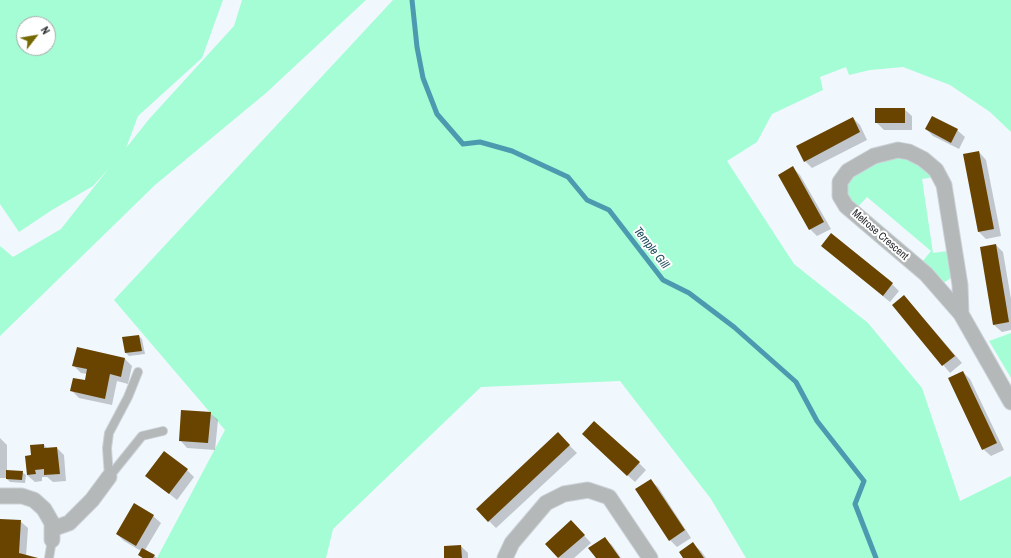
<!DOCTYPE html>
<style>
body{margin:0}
#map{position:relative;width:1011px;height:558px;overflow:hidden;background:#f0f8fe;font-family:"Archivo Narrow",sans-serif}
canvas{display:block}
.north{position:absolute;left:16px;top:16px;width:40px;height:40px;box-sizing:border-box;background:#fff;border:1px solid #a9aaab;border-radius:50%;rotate:59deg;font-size:11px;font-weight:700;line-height:16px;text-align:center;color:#292b2e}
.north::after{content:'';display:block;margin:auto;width:14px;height:18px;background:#766800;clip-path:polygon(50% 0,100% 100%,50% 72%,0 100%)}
</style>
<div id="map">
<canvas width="1011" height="558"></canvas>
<div class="north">N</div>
</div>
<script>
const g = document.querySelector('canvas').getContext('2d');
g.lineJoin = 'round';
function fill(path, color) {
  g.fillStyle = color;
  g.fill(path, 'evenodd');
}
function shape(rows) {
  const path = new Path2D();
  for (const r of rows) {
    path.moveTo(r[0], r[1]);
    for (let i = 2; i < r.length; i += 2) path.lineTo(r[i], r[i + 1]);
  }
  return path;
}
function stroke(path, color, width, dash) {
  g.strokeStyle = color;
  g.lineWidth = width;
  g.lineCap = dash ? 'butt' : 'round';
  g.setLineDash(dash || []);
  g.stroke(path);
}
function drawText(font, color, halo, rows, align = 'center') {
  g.font = font + ' "Archivo Narrow",sans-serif';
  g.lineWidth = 4;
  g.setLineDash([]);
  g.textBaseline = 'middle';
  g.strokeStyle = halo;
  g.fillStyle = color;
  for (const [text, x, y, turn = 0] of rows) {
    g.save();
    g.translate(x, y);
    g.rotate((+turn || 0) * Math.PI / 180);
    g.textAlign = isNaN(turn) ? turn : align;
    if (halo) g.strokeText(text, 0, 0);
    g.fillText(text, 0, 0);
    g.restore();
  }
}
const green = shape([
 [0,0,223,0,202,58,138,116,126,148,150,118,234,26,242,0,366,0,266,93,155,185,0,336,0,246,13,257,61,229,109,168,93,186,52,210,19,232,0,204],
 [24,24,48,24,48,48,24,48],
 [393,0,1011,0,1011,132,990,112,950,85,903,67,870,70,849,75,846,67,820,77,823,90,772,114,757,142,727,161,794,264,868,323,922,388,960,501,1011,476,1011,558,746,558,711,499,620,381,481,387,333,529,326,558,157,558,225,430,114,300],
 [900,155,912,159,936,177,922,179,933,253,947,251,952,277,942,284,922,262,931,251,867,197,857,208,847,199,847,184,849,178,885,158],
 [1011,333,1011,378,989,341]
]);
const shadow = shape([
 [904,109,912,116,912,130,884,130,876,122],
 [853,118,860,125,867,140,812,168,805,161],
 [926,129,957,130,965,137,959,149,933,136],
 [979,152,986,160,1001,236,986,239,979,232],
 [793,168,800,175,831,229,817,236,810,229],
 [996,245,1003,252,1011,299,1011,330,1002,332,994,325],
 [822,246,892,284,899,291,890,302],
 [904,296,962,363,950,373,893,305],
 [139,336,142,339,145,354,129,356,126,353,124,338],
 [125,359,132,366,128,384,117,381,112,405,79,398,71,390,85,381,87,374,81,373,74,366],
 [963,372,970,379,1004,450,991,456,983,449],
 [210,413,218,420,215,450,187,448,180,440],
 [0,438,7,445,7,471,22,472,26,475,25,483,10,482,6,478,0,478],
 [565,441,577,453,496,528,489,521],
 [590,441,639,463,646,470,635,482],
 [44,445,48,449,57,448,64,455,66,481,53,482,47,477,42,477,42,481,35,482,27,475,33,456],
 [187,470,194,477,177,500,147,476],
 [650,480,658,487,691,538,677,547,670,540],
 [153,516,161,523,145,550,157,558,142,558,139,555,141,551,124,541,117,534],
 [0,520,20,521,28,528,26,557,39,558,0,558],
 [578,529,591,543,574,558,559,558,547,544],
 [604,538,612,545,621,558,597,558],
 [693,544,701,551,706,558,684,558],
 [461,546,468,553,468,558,445,558]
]);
const stream = shape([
 [412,0,417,47,423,78,437,114,463,144,480,142,512,151,568,177,587,200,609,210,663,280,689,293,734,327,796,382,817,421,864,481,855,504,876,558]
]);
const building = shape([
 [875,108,905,108,905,123,875,123],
 [932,116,958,129,951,143,925,129],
 [853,117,860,132,804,162,796,146],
 [979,151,994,229,978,232,963,154],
 [793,166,824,222,809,230,778,175],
 [831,233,893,283,883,296,821,246],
 [996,244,1009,322,993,325,980,247],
 [904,295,955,356,942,366,892,305],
 [139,335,142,351,125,353,122,337],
 [77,347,125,358,121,377,110,374,105,399,70,391,73,378,85,380,87,369,72,366],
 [963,371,997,443,982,450,948,378],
 [181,410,211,412,208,443,179,441],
 [594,421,640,462,627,476,582,434],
 [558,432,570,445,488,522,476,509],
 [44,444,44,448,57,447,60,474,44,475,44,469,35,470,36,474,27,475,25,456,31,455,30,445],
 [164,451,188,469,169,494,145,476],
 [6,470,23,471,22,480,6,479],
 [651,479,685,530,669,541,635,489],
 [134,503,154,515,136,546,116,534],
 [0,519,21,520,19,553,38,558,0,558],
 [571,520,585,535,558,558,545,544],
 [605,537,620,558,596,558,588,548],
 [693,542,704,558,683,558,679,552],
 [461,545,462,558,444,558,444,546],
 [142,548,155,555,153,558,143,558,138,555]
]);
const service = shape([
 [109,477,107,448,109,433,128,397,138,372],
 [109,477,142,436,163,431],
 [49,558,52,540]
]);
const minor = shape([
 [961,314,960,285,944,185,936,170,923,159,909,152,898,150,874,156,848,171,840,182,840,196,846,206,926,274,961,314,1011,402],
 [0,496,22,496,34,500,44,509,52,523,52,540],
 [52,529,69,523,92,500,109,477],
 [505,558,512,543,546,503,564,494,588,490,609,497,650,558]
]);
const streetNames = [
 ["Melrose Crescent",880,235,41]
];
const waterNames = [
 ["Temple Gill",651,248,52]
];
fill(green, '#a4fdd4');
fill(shadow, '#0003');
stroke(stream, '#4b9ab0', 5);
fill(building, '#694401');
stroke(service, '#ccd3d9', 10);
stroke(minor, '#ccd3d9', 17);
stroke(service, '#b4b8b8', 8);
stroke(minor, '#b4b8b8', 15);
drawText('11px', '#292b2e', '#fff', streetNames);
drawText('italic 12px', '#22515f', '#fff', waterNames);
</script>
